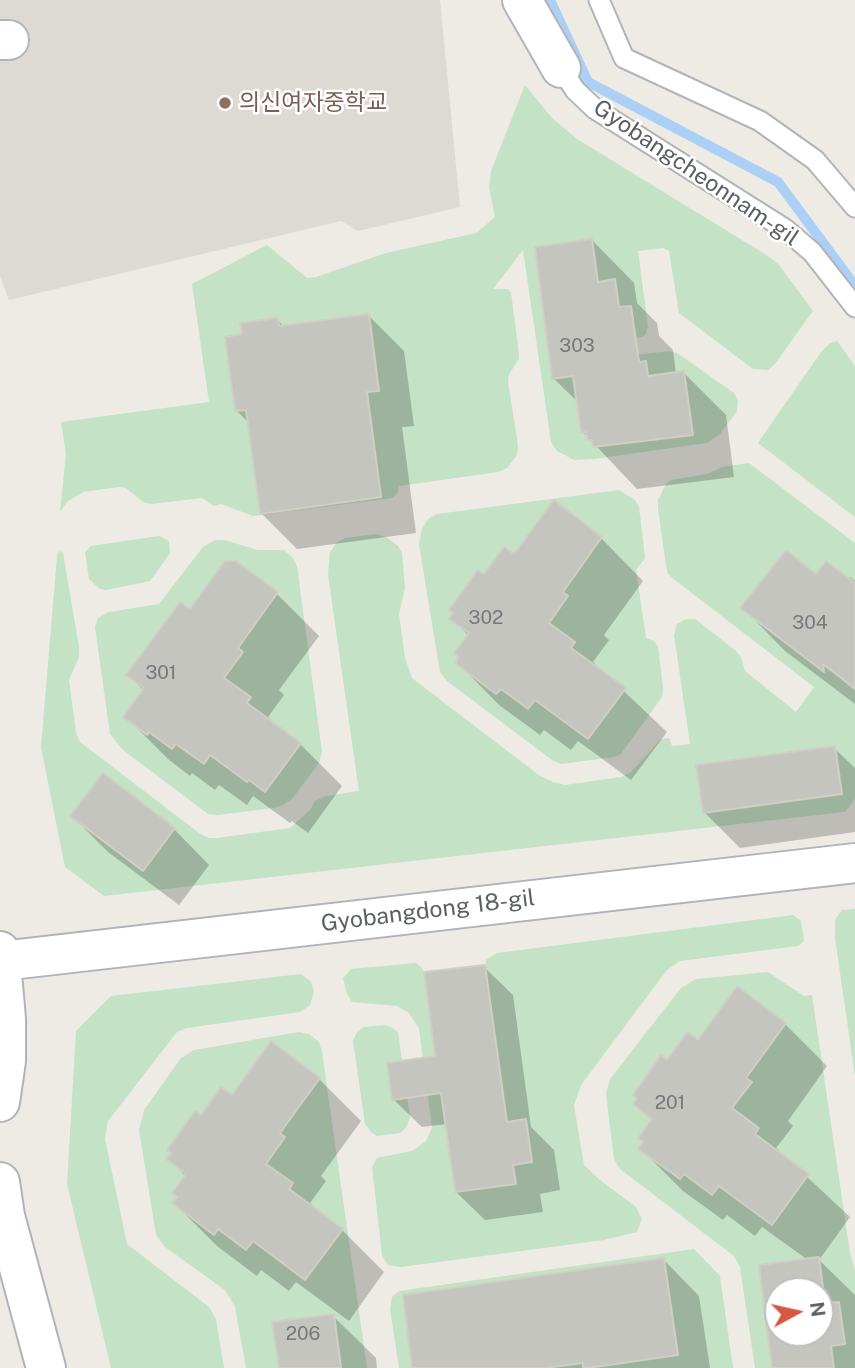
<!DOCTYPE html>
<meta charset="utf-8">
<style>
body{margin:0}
#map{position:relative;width:855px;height:1368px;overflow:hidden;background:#edebe4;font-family:"Public Sans",sans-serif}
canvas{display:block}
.north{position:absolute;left:764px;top:1277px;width:70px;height:70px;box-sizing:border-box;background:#fff;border:2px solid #bebfc1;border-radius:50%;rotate:82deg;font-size:19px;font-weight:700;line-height:28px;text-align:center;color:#5c5f63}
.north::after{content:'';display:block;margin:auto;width:24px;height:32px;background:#d55842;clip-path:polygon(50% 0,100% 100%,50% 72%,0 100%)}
</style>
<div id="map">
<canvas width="855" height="1368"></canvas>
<div class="north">N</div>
</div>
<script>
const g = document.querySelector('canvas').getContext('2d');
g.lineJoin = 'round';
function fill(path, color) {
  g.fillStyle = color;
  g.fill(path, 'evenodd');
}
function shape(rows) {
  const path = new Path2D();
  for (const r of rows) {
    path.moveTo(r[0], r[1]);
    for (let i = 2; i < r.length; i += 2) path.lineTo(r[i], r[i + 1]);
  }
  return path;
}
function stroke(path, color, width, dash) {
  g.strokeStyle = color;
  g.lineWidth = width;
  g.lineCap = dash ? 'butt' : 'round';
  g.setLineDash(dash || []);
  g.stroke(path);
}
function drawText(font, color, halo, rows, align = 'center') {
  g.font = font + ' "Public Sans","Noto Sans KR",sans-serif';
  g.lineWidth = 5;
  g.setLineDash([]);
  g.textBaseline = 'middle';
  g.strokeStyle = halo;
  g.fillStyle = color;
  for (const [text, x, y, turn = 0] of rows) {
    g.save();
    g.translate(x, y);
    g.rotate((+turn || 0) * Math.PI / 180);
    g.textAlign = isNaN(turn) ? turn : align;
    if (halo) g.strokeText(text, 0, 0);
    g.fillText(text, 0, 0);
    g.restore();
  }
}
const education = shape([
 [0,0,440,0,460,207,358,231,341,221,9,300,0,276]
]);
const green = shape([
 [525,85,552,118,577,139,768,256,779,265,813,311,774,365,768,370,753,369,679,313,669,251,663,248,638,251,648,326,646,334,643,337,632,339,609,358,669,351,677,353,734,393,738,401,737,411,720,434,707,443,594,459,574,460,557,451,551,442,523,250,493,289,508,289,511,293,518,345,519,359,509,374,508,381,518,446,517,455,507,468,498,472,399,486,398,492,393,498,253,516,221,504,214,506,202,498,151,504,143,502,126,488,119,487,83,492,67,502,60,512,66,454,61,422,209,402,192,284,267,245,307,278,316,277,386,253,476,233,495,217,489,187,491,171],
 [837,341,855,366,855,517,758,443,821,352,830,343],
 [749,463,855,543,855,799,845,812,104,896,65,867,41,747,57,556,59,551,63,553,79,647,79,657,69,680,76,733,80,742,199,833,208,838,217,838,290,828,310,810,315,801,326,796,359,791,328,574,330,552,337,542,345,538,376,534,386,537,398,546,402,553,405,588,399,614,405,658,412,678,540,776,553,782,565,785,621,777,630,773,661,739,669,738,672,746,690,744,674,635,677,624,686,619,695,619,736,651,741,657,745,671,796,712,814,687,675,580,668,574,666,566,658,508,658,500,666,484,671,480,707,474,722,467],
 [619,490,635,500,639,507,645,558,636,570,646,638,654,641,658,647,663,688,662,697,621,754,614,757,561,764,552,760,447,681,440,672,419,544,422,529,428,519,437,514],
 [159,536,169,541,170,553,150,581,106,590,100,589,89,579,85,552,91,546],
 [215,540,224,540,258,550,284,550,293,558,297,566,322,752,319,763,292,799,283,805,274,808,217,815,208,814,123,750,110,734,95,627,98,618,109,612,159,604,203,547],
 [855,909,855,1076,835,938,835,920,842,910],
 [793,915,801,921,804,941,798,946,680,961,667,970,581,1085,574,1105,584,1165,600,1180,636,1207,642,1219,637,1232,604,1240,401,1267,388,1265,382,1256,372,1167,377,1158,412,1151,426,1141,432,1128,419,1028,409,1013,397,1006,352,1002,347,994,343,978,351,969,416,963,422,968,428,983,486,981,486,960,497,953],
 [768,972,804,996,812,995,850,1253,855,1270,855,1368,755,1368,740,1267,734,1256,620,1169,614,1159,606,1094,610,1079,681,988,696,979],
 [778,1291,820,1291,820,1333,778,1333],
 [301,974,311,982,314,991,310,1005,300,1012,187,1028,177,1032,108,1121,105,1139,127,1244,209,1307,216,1319,224,1368,111,1368,67,1184,76,1031,111,996],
 [384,1025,391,1027,398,1032,410,1117,407,1126,401,1133,377,1136,371,1132,365,1124,353,1041,357,1032,364,1027],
 [299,1032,309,1034,319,1042,322,1052,367,1368,246,1368,235,1307,225,1290,165,1247,156,1235,139,1130,144,1110,181,1058,194,1050],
 [694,1249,720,1276,733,1368,399,1368,390,1309,392,1297,399,1291]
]);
const shadow = shape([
 [592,240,634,283,637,303,657,323,659,336,673,350,676,374,684,373,726,415,734,477,637,489,583,432,579,403,553,378],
 [369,316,404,351,414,426,402,427,416,533,297,549,261,513,249,423,237,411,244,336,277,319,284,327],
 [554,503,601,538,643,581,604,635,609,640,593,662,667,732,631,780,578,741,571,750,544,730,540,735,499,705,457,662,469,636,451,618,484,577,514,557],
 [816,576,849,580,850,577,855,581,855,704,785,651,743,608],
 [277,594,319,636,279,690,284,695,268,717,300,744,342,786,308,833,292,821,290,823,253,796,247,805,219,785,215,790,192,773,190,776,168,759,126,717,144,691,129,675,190,612],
 [834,748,855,768,855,832,740,848,704,812],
 [72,816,174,829,209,865,179,905,108,852],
 [484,967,513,995,531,1127,554,1150,560,1190,540,1194,543,1212,485,1220,456,1192,447,1124,422,1127,393,1099,437,1058],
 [785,1024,827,1066,788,1121,793,1126,776,1148,850,1217,819,1260,855,1295,855,1368,773,1368,761,1267,808,1260,762,1227,755,1236,727,1215,723,1220,683,1191,640,1148,652,1121,635,1104,668,1062,698,1042],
 [778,1291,820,1291,820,1333,778,1333],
 [319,1079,361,1121,321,1176,326,1181,310,1203,342,1230,384,1272,349,1321,296,1282,289,1291,261,1270,257,1276,217,1246,174,1203,186,1177,169,1159,202,1118,232,1097],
 [664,1260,699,1296,710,1368,414,1368],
 [333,1316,376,1358,377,1368,281,1368]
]);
const stream = shape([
 [550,0,588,82,778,182,855,286]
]);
const building = shape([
 [592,239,598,282,615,279,619,307,631,306,639,362,646,361,648,376,684,371,693,435,593,447,592,440,588,440,586,432,581,433,573,376,552,379,535,247,592,239],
 [369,314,379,391,367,392,381,497,260,514,246,410,235,411,225,337,242,334,240,323,278,318,279,326,369,314],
 [554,500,602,537,563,592,568,596,549,623,575,642,571,648,626,688,588,739,535,700,528,709,501,689,496,694,455,663,459,657,454,653,469,633,449,619,453,613,449,610,478,570,484,574,504,547,514,554,554,500],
 [786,550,816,574,826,561,855,583,855,689,823,664,824,672,740,608,786,550],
 [225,561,236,561,278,592,238,648,243,652,224,678,251,697,247,703,301,743,265,792,249,780,247,782,210,755,204,764,176,744,172,749,149,732,147,735,123,717,144,688,126,675,180,602,190,609,225,561],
 [835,746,842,794,703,813,696,765,835,746],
 [103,773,175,828,143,871,70,816,103,773],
 [485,965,507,1122,526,1119,532,1162,513,1165,516,1184,455,1192,441,1093,392,1100,387,1063,435,1056,424,972,485,965],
 [737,986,786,1023,746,1078,752,1082,732,1108,759,1128,755,1134,809,1174,772,1225,719,1186,712,1195,684,1174,680,1179,638,1149,643,1142,638,1138,652,1119,633,1104,637,1099,633,1095,661,1055,667,1060,687,1032,698,1040,737,986],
 [271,1041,320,1078,280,1133,285,1137,266,1164,293,1183,289,1189,343,1229,305,1280,253,1241,246,1250,218,1229,214,1235,172,1203,177,1197,172,1193,186,1174,166,1159,171,1153,167,1150,195,1111,201,1115,221,1087,232,1095,271,1041],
 [819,1257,825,1303,839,1302,845,1344,831,1346,834,1368,772,1368,759,1265,819,1257],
 [778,1291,820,1291,820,1333,778,1333,778,1291],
 [664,1258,678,1355,588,1368,583,1368,583,1363,545,1368,412,1368,403,1295,664,1258],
 [334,1314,341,1368,279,1368,272,1322,334,1314]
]);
const service = shape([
 [599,0,624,58,760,121,815,160,855,207],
 [561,68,575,90,595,109,785,229,812,252,855,307]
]);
const minor = shape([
 [522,0,561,68],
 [0,40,9,40]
]);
const secondary = shape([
 [0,951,6,1019,6,1061,0,1102],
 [2,961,855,863],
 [0,1182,5,1216,46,1368]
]);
const markers = [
 [225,103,7,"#8d6e63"]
];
const numberNames = [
 ["303",577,346],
 ["302",486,618],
 ["304",810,623],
 ["301",161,673],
 ["201",670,1103],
 ["206",303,1334]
];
const educationNames = [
 ["의신여자중학교",239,103]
];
const streetNames = [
 ["Gyobangcheonnam-gil",696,173,34],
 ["Gyobangdong 18-gil",428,911,-7]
];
fill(education, '#dcdad2');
fill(green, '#c3e2c6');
fill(shadow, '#0003');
stroke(stream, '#acd0f5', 10);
fill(building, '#c5c5bf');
stroke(building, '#d1cec3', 2);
stroke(service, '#b1b4b8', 23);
stroke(minor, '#b1b4b8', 42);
stroke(secondary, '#b0b3b7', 42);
stroke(service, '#fff', 19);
stroke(minor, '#fff', 38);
stroke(secondary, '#fff', 38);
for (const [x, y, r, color] of markers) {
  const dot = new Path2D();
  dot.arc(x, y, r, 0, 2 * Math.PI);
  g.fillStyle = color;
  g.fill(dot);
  stroke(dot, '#fff', 2.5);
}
drawText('19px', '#76787a', null, numberNames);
drawText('23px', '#785e54', '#fff', educationNames, 'left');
drawText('23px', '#5c5f63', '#fff', streetNames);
</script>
